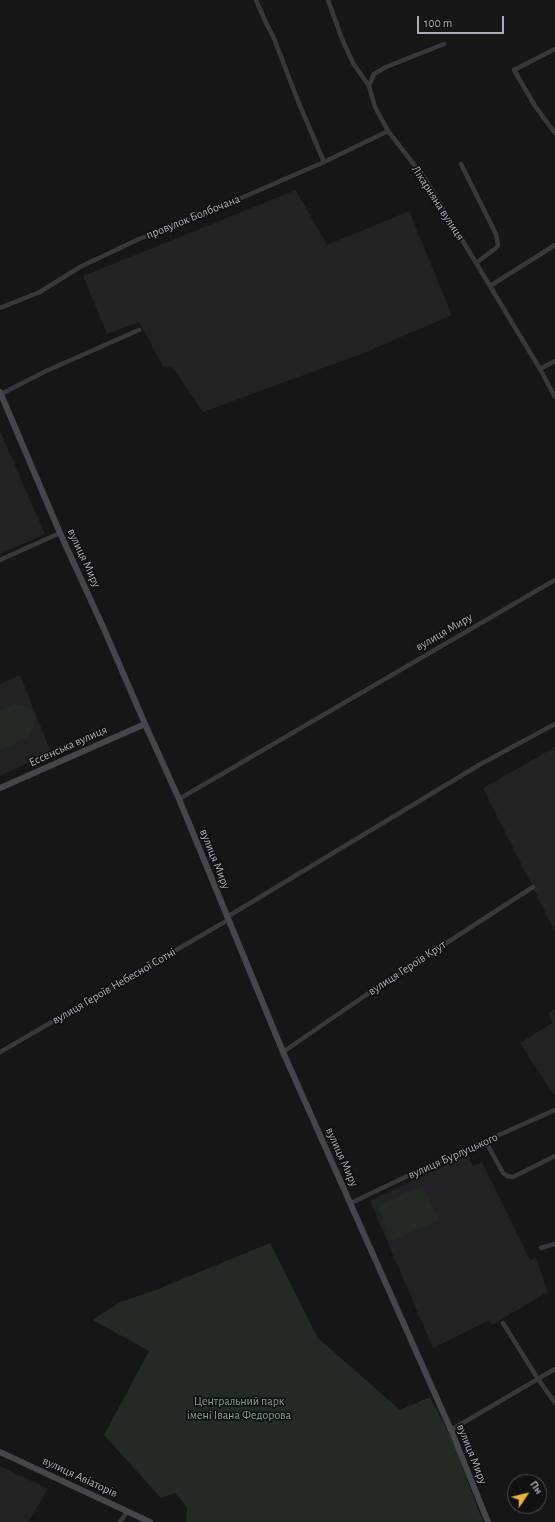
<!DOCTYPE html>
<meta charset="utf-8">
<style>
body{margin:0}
#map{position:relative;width:555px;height:1522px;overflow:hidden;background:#161617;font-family:"Alegreya Sans",sans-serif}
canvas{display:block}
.north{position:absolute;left:507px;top:1474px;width:40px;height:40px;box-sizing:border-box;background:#111112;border:1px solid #4d4f54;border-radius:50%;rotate:55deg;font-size:11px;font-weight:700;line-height:16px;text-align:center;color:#a8acb6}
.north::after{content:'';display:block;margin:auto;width:14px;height:18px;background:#e6b43f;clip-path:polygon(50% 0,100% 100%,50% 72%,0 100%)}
.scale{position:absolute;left:417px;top:16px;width:87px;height:18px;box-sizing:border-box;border:2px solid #a8acb6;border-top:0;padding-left:5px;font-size:12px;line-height:14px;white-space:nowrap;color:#a8acb6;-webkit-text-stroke:3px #111112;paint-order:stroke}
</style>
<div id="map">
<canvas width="555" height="1522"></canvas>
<div class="north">Пн</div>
<div class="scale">100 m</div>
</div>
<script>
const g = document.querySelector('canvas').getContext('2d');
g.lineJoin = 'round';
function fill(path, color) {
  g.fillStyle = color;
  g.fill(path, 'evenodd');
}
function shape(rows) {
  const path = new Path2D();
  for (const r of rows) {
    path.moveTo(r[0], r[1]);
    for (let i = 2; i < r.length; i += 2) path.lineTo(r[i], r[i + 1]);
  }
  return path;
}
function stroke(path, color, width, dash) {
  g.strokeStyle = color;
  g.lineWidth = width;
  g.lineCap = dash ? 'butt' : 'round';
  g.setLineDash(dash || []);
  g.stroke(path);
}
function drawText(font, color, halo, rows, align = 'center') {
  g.font = font + ' "Alegreya Sans",sans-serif';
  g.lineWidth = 3.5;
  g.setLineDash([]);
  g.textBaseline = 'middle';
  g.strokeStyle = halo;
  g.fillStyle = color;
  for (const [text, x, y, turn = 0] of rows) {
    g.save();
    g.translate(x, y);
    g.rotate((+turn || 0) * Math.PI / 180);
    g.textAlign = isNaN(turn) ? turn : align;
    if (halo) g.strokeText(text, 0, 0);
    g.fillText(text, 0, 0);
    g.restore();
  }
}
const built = shape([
 [296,190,327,245,409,211,452,315,364,353,203,412,173,368,163,366,139,322,107,334,83,276],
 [0,431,45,534,0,554],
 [20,675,51,752,0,776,0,684],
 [555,747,555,931,483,788],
 [555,1009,555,1096,520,1043,552,1023,548,1013],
 [467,1155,473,1166,482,1162,530,1260,536,1258,548,1292,492,1325,489,1320,433,1348,370,1201],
 [0,1466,48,1489,28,1522,0,1522]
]);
const green = shape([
 [17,704,26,706,33,711,36,720,34,728,27,737,0,751,0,710],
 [423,1186,439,1220,392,1241,377,1206],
 [270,1243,318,1338,400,1410,430,1397,452,1440,483,1522,186,1522,187,1507,175,1493,161,1498,104,1435,149,1351,93,1320,118,1303,158,1289]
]);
const street = shape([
 [256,0,267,25,273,36,298,101,324,162],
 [328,0,342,39,353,63,369,86],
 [444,44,386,67,374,74,369,86,375,107,388,131,426,180,540,369,555,397],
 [555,49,514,70,535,106,555,133],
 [461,164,496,234,498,245,496,248,476,263],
 [490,286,555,245],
 [0,308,40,292,80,267,139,239,209,212,324,162,388,131],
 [540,369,555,361],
 [1,394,46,371,139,330],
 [0,560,60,533],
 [179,799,555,580],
 [227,917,479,765,555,724],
 [0,1052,228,920],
 [283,1052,366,995,533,887],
 [486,1142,503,1173,507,1176,513,1177,555,1156],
 [351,1203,422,1169,555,1110],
 [541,1248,555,1244],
 [503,1323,538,1379,555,1403],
 [451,1430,555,1369],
 [120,1522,127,1512]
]);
const secondary = shape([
 [0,392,60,533,104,629,145,724,179,799,283,1052,451,1430,488,1522],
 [0,788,145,724],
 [0,1452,150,1522]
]);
const streetNames = [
 ["Лікарняна вулиця",438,203,57],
 ["провулок Болбочана",193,217,-22],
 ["вулиця Миру",84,558,65],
 ["вулиця Миру",444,632,-30],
 ["Ессенська вулиця",68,746,-24],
 ["вулиця Миру",215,859,68],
 ["вулиця Героїв Крут",407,968,-33],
 ["вулиця Героїв Небесної Сотні",114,986,-30],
 ["вулиця Бурлуцького",453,1156,-24],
 ["вулиця Миру",342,1157,66],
 ["вулиця Миру",472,1454,68],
 ["вулиця Авіаторів",80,1477,25]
];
const parkNames = [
 ["Центральний парк",239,1401],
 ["імені Івана Федорова",239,1415]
];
fill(built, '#222224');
fill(green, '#222a23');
stroke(street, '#37373c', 4.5);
stroke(secondary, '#45464c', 6);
drawText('12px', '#a8acb6', '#111112', streetNames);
drawText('12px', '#81a084', '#111112', parkNames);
</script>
